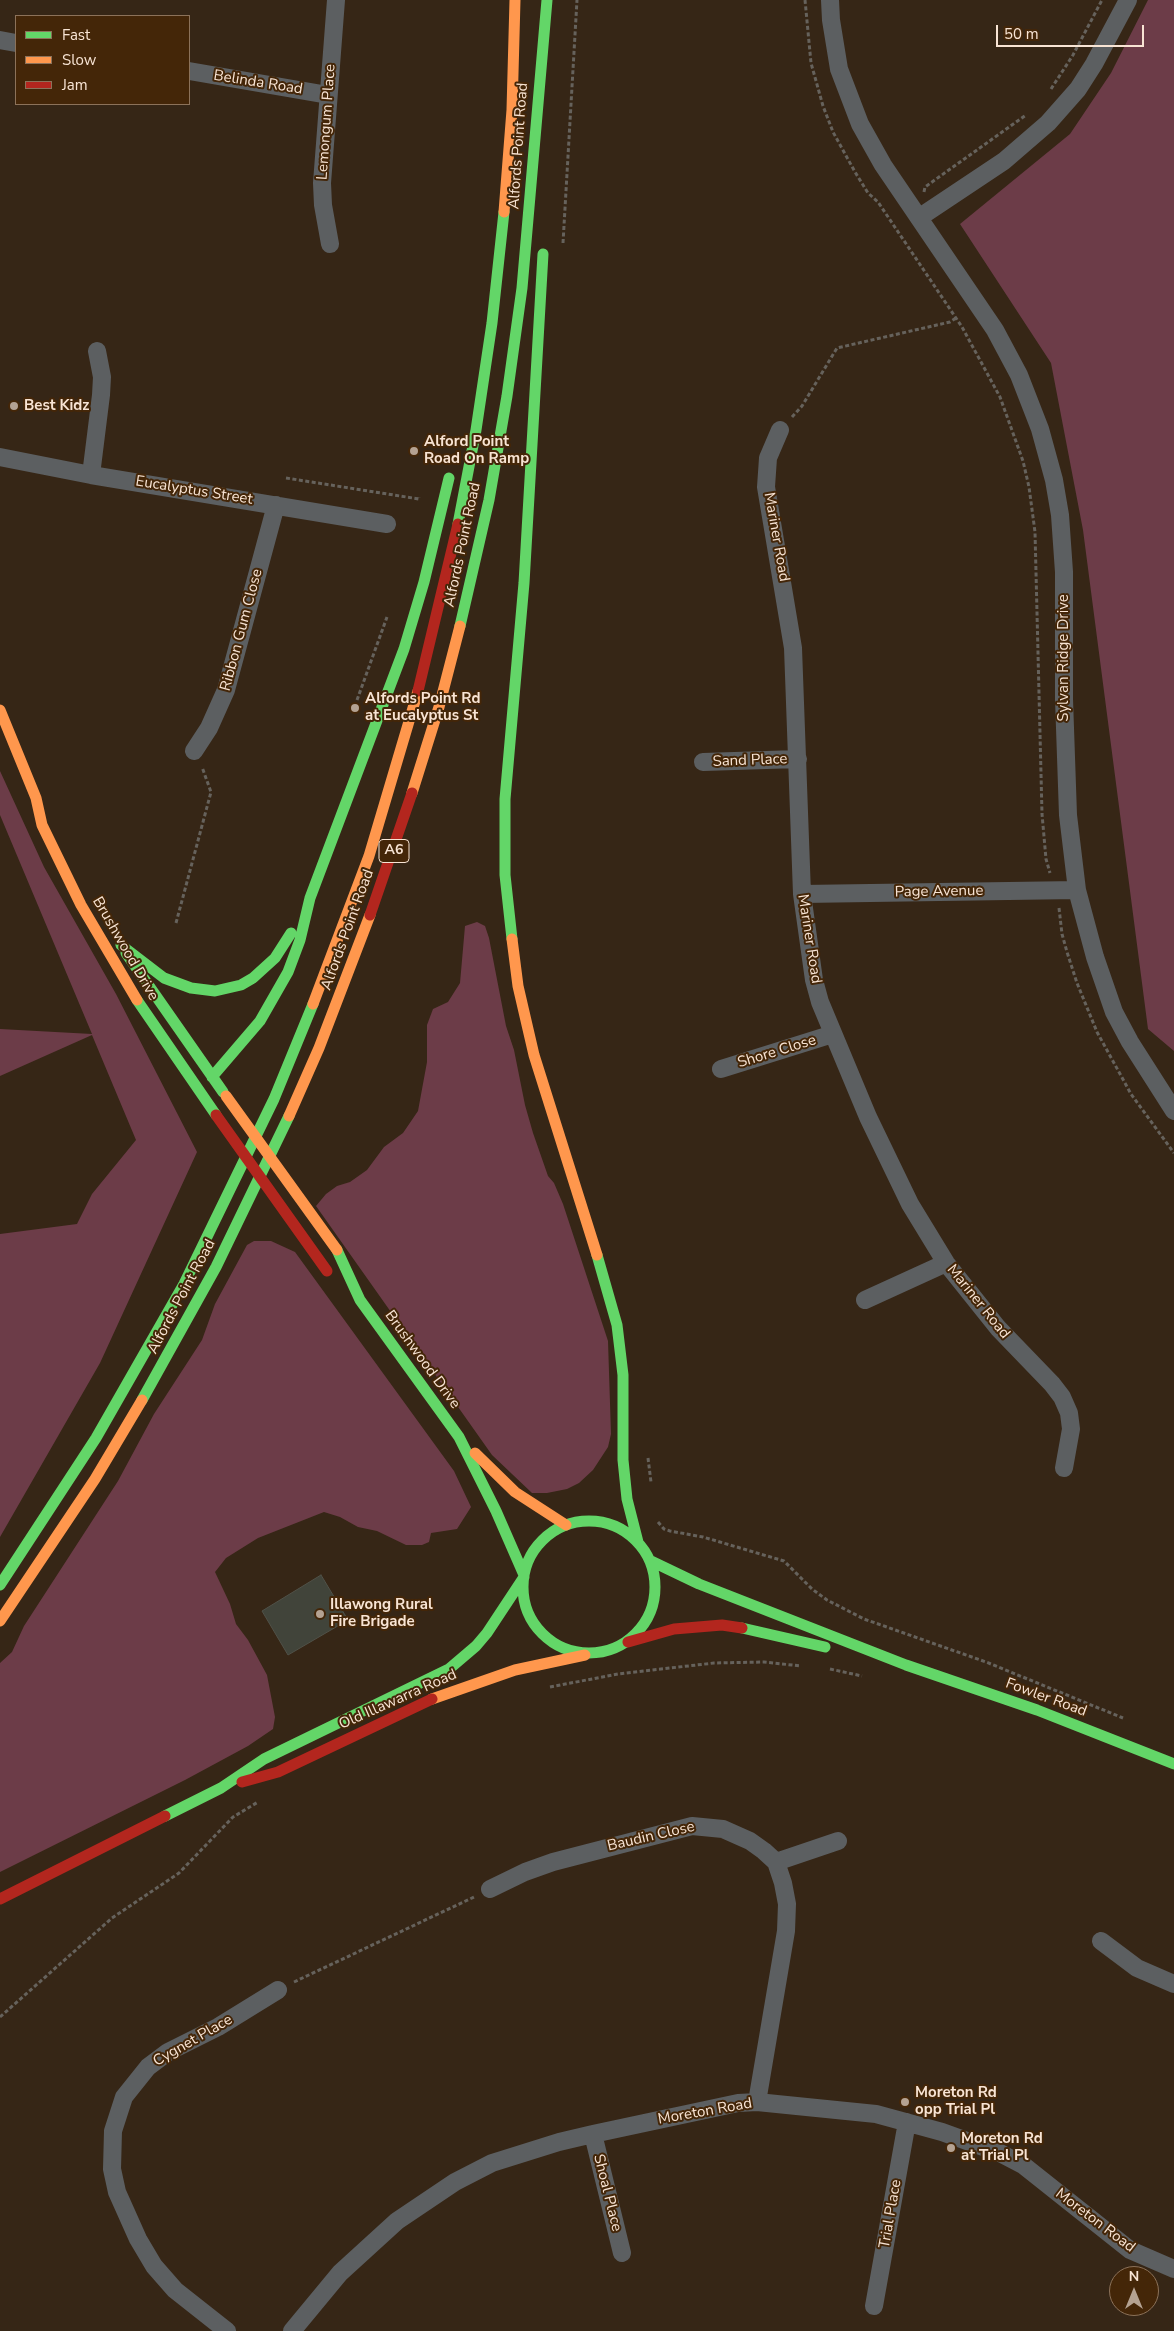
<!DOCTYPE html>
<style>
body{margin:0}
#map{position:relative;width:1174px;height:2331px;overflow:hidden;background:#362616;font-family:"Nunito Sans",sans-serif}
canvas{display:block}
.legend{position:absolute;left:15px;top:15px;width:175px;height:90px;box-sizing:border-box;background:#442608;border:1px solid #8c725a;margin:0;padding:6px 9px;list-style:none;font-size:15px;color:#f8e4d4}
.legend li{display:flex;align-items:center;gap:10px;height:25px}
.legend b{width:25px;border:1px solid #8c725a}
.north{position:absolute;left:1109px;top:2266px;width:50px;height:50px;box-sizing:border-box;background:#442608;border:1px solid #8c725a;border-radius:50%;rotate:0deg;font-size:14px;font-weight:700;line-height:20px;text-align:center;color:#f8e4d4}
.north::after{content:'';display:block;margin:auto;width:18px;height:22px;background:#b4a292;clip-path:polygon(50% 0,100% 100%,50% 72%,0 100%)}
.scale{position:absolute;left:996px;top:25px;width:148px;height:22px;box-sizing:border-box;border:2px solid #f8e4d4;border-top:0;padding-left:6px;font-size:15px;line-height:18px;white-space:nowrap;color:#f8e4d4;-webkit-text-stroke:4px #442608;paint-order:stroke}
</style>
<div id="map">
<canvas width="1174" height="2331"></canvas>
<ul class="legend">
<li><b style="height:6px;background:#63d668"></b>Fast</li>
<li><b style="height:6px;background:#ff974d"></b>Slow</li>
<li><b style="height:6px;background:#b3261e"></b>Jam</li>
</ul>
<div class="north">N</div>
<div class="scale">50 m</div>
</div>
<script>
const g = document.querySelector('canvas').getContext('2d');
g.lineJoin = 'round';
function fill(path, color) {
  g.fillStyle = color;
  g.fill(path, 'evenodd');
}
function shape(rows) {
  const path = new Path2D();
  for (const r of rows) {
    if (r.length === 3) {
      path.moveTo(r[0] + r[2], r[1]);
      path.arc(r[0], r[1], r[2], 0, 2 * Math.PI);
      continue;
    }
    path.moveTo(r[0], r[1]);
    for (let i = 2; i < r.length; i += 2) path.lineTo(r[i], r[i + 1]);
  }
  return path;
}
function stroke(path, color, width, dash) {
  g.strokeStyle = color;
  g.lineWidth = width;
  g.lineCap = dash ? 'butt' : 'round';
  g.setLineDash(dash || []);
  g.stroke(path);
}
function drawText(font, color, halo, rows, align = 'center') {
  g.font = font + ' "Nunito Sans",sans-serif';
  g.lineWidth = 4;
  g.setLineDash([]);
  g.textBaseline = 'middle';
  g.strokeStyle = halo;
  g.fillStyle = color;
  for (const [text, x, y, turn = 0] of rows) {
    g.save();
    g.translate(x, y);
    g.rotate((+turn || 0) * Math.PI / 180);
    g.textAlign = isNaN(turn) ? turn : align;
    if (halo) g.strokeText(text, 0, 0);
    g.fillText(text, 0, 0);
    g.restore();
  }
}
const green = shape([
 [1148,0,1174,0,1174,1051,1148,1029,1083,530,1051,363,960,224,1070,134,1111,73],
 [0,771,44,867,116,994,197,1152,100,1363,0,1537,0,1234,77,1224,92,1194,136,1140,92,1035,0,1076,0,1029,92,1034,0,815],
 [477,922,485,926,489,938,506,1026,514,1050,525,1105,533,1133,548,1176,554,1183,563,1204,608,1341,611,1434,608,1447,593,1470,579,1483,567,1489,547,1493,532,1493,492,1455,316,1206,326,1194,337,1186,350,1182,367,1170,384,1147,403,1133,418,1111,427,1062,427,1025,433,1009,448,1002,460,983,465,926],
 [254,1241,271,1241,295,1252,454,1471,471,1507,457,1529,431,1533,429,1542,422,1545,406,1545,377,1531,358,1527,340,1517,324,1512,258,1538,226,1558,215,1572,230,1604,236,1624,248,1640,267,1675,275,1717,273,1729,248,1746,185,1780,0,1872,0,1663,12,1652,24,1626,118,1481,154,1414,202,1340,215,1304,247,1245]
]);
const building = shape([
 [321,1575,348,1620,288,1655,262,1611,321,1575]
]);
const path = shape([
 [805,0,811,63,823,106,833,132,855,172,868,193,878,202,962,327,1000,397,1023,461,1029,487,1035,532,1042,814,1046,859,1050,873],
 [1051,89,1073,55,1102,0],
 [924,192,925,187,1026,115],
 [563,243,577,0],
 [792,417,802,406,837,348,950,322,956,318],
 [286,478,419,499,419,497],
 [357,700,387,617],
 [1059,908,1062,934,1067,952,1077,983,1097,1032,1131,1094,1174,1153],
 [176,923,211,792,202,767],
 [648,1458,651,1482],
 [658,1522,664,1529,670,1531,703,1537,784,1561,812,1589,827,1600,864,1619,986,1662,1123,1718],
 [830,1669,862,1676],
 [550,1687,618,1674,714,1663,764,1662,801,1666],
 [294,1982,474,1897],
 [0,2017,112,1918,179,1873,233,1817,258,1802]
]);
const street = shape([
 [830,0,831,20,839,69,860,124,883,165,995,330,1019,375,1040,429,1054,480,1060,515,1064,572,1064,699,1068,815,1077,890,1095,957,1114,1012,1130,1042,1174,1111],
 [0,40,16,43],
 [189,71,328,95],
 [920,217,1004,161,1048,123,1078,89,1094,64,1128,0],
 [330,244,323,205,322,183,336,0],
 [780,430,768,458,766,487,793,648,802,894,814,980,820,1002,868,1117,910,1204,946,1263,998,1328,1052,1384,1062,1397,1069,1413,1071,1429,1064,1468],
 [0,457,91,475,387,524],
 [91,475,101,395,102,377,97,351],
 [194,751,209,728,226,690,276,505],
 [703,762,798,759],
 [802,894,1077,890],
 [721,1069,833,1034],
 [865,1300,946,1263],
 [776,1862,838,1841],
 [490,1889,525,1872,553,1862,692,1826,723,1829,750,1841,764,1851,776,1862,783,1883,787,1904,786,1931,757,2102],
 [1101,1941,1137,1968,1174,1984],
 [593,2134,622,2253],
 [874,2306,907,2122],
 [227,2331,175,2290,154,2266,138,2239,117,2192,112,2169,113,2131,124,2097,148,2067,168,2052,218,2027,278,1990],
 [292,2331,340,2273,397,2221,455,2182,492,2163,559,2142,593,2134,738,2103,757,2102,876,2114,942,2132,1000,2153,1023,2165,1130,2250,1174,2269]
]);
const fast = shape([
 [458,524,476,430,492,323,504,212],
 [460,626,489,500,507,396,522,288,547,0],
 [512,939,505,875,505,799,524,583,543,254],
 [121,945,164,978,191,988,215,991,241,985,253,978,275,958,291,933],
 [126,953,223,1092],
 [137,1000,216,1115],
 [212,1077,260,1021,288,972,300,940,310,898,404,649,424,582,449,478],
 [337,1250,360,1300,459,1437,496,1511,524,1575],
 [597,1255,617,1325,623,1375,623,1460,627,1499,638,1542],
 [142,1400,216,1267,289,1116],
 [589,1587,66],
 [651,1561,699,1584,906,1665,1037,1710,1174,1764],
 [0,1585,96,1438,184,1284,274,1099,313,1004],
 [742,1628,825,1647],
 [165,1816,221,1788,264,1759,449,1669,476,1646,487,1633,524,1577]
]);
const slow = shape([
 [504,212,512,110,515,0],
 [0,710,36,798,42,825,81,905,137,1000],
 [412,793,439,707,460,626],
 [512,939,518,986,534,1055,597,1255],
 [313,1004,369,856,418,691],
 [289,1116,319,1048,370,915],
 [475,1453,515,1492,566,1525],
 [0,1621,95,1479,142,1400],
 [432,1699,515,1670,585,1655]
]);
const jam = shape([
 [418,691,458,524],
 [370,915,412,793],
 [628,1642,674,1629,722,1625,742,1628],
 [242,1782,278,1772,432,1699],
 [0,1899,165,1816]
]);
const slowBridge = shape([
 [226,1096,337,1250]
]);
const jamBridge = shape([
 [216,1115,327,1271]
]);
const markers = [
 [14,406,5,"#b4a292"],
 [414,451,5,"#b4a292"],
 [355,708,5,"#b4a292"],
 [320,1614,5,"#b4a292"],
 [905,2102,5,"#b4a292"],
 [951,2148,5,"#b4a292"]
];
const shields = [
 [394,851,30]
];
const shieldNames = [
 ["A6",394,851]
];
const streetNames = [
 ["Belinda Road",258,83,9],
 ["Lemongum Place",327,122,-86],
 ["Alfords Point Road",519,146,-86],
 ["Eucalyptus Street",194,491,9],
 ["Mariner Road",776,537,80],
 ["Alfords Point Road",463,545,-78],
 ["Ribbon Gum Close",242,630,-75],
 ["Sylvan Ridge Drive",1064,658,-90],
 ["Sand Place",750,761,-2],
 ["Page Avenue",939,892,-1],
 ["Alfords Point Road",348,930,-70],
 ["Mariner Road",809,939,81],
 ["Brushwood Drive",125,949,60],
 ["Shore Close",777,1052,-17],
 ["Alfords Point Road",182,1297,-62],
 ["Mariner Road",978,1302,51],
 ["Brushwood Drive",422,1360,54],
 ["Fowler Road",1046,1698,20],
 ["Old Illawarra Road",398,1700,-24],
 ["Baudin Close",651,1837,-13],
 ["Cygnet Place",193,2041,-30],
 ["Moreton Road",705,2112,-10],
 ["Shoal Place",607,2193,76],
 ["Trial Place",891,2214,-80],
 ["Moreton Road",1095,2221,37]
];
const poiNames = [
 ["Best Kidz",24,406],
 ["Alford Point",424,442],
 ["Road On Ramp",424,459],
 ["Alfords Point Rd",365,699],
 ["at Eucalyptus St",365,716],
 ["Illawong Rural",330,1605],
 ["Fire Brigade",330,1622],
 ["Moreton Rd",915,2093],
 ["opp Trial Pl",915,2110],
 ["Moreton Rd",961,2139],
 ["at Trial Pl",961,2156]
];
fill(green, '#6c3c48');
fill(building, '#41443a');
stroke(building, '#505148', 1);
stroke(path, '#66625c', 3, [4, 2.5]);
stroke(street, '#5c5f61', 18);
stroke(fast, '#63d668', 11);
stroke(slow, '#ff974d', 11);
stroke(jam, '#b3261e', 11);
stroke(slowBridge, '#ff974d', 11);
stroke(jamBridge, '#b3261e', 11);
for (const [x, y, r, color] of markers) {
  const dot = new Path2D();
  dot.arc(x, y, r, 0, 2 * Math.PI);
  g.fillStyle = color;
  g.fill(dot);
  stroke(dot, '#442608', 2);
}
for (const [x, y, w] of shields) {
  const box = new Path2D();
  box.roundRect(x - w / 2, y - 11.5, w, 23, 4);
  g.fillStyle = '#442608';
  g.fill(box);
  stroke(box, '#f8e4d4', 1);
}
drawText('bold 14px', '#f8e4d4', null, shieldNames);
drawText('15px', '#f8e4d4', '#442608', streetNames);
drawText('bold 15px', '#f8e4d4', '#442608', poiNames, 'left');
</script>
